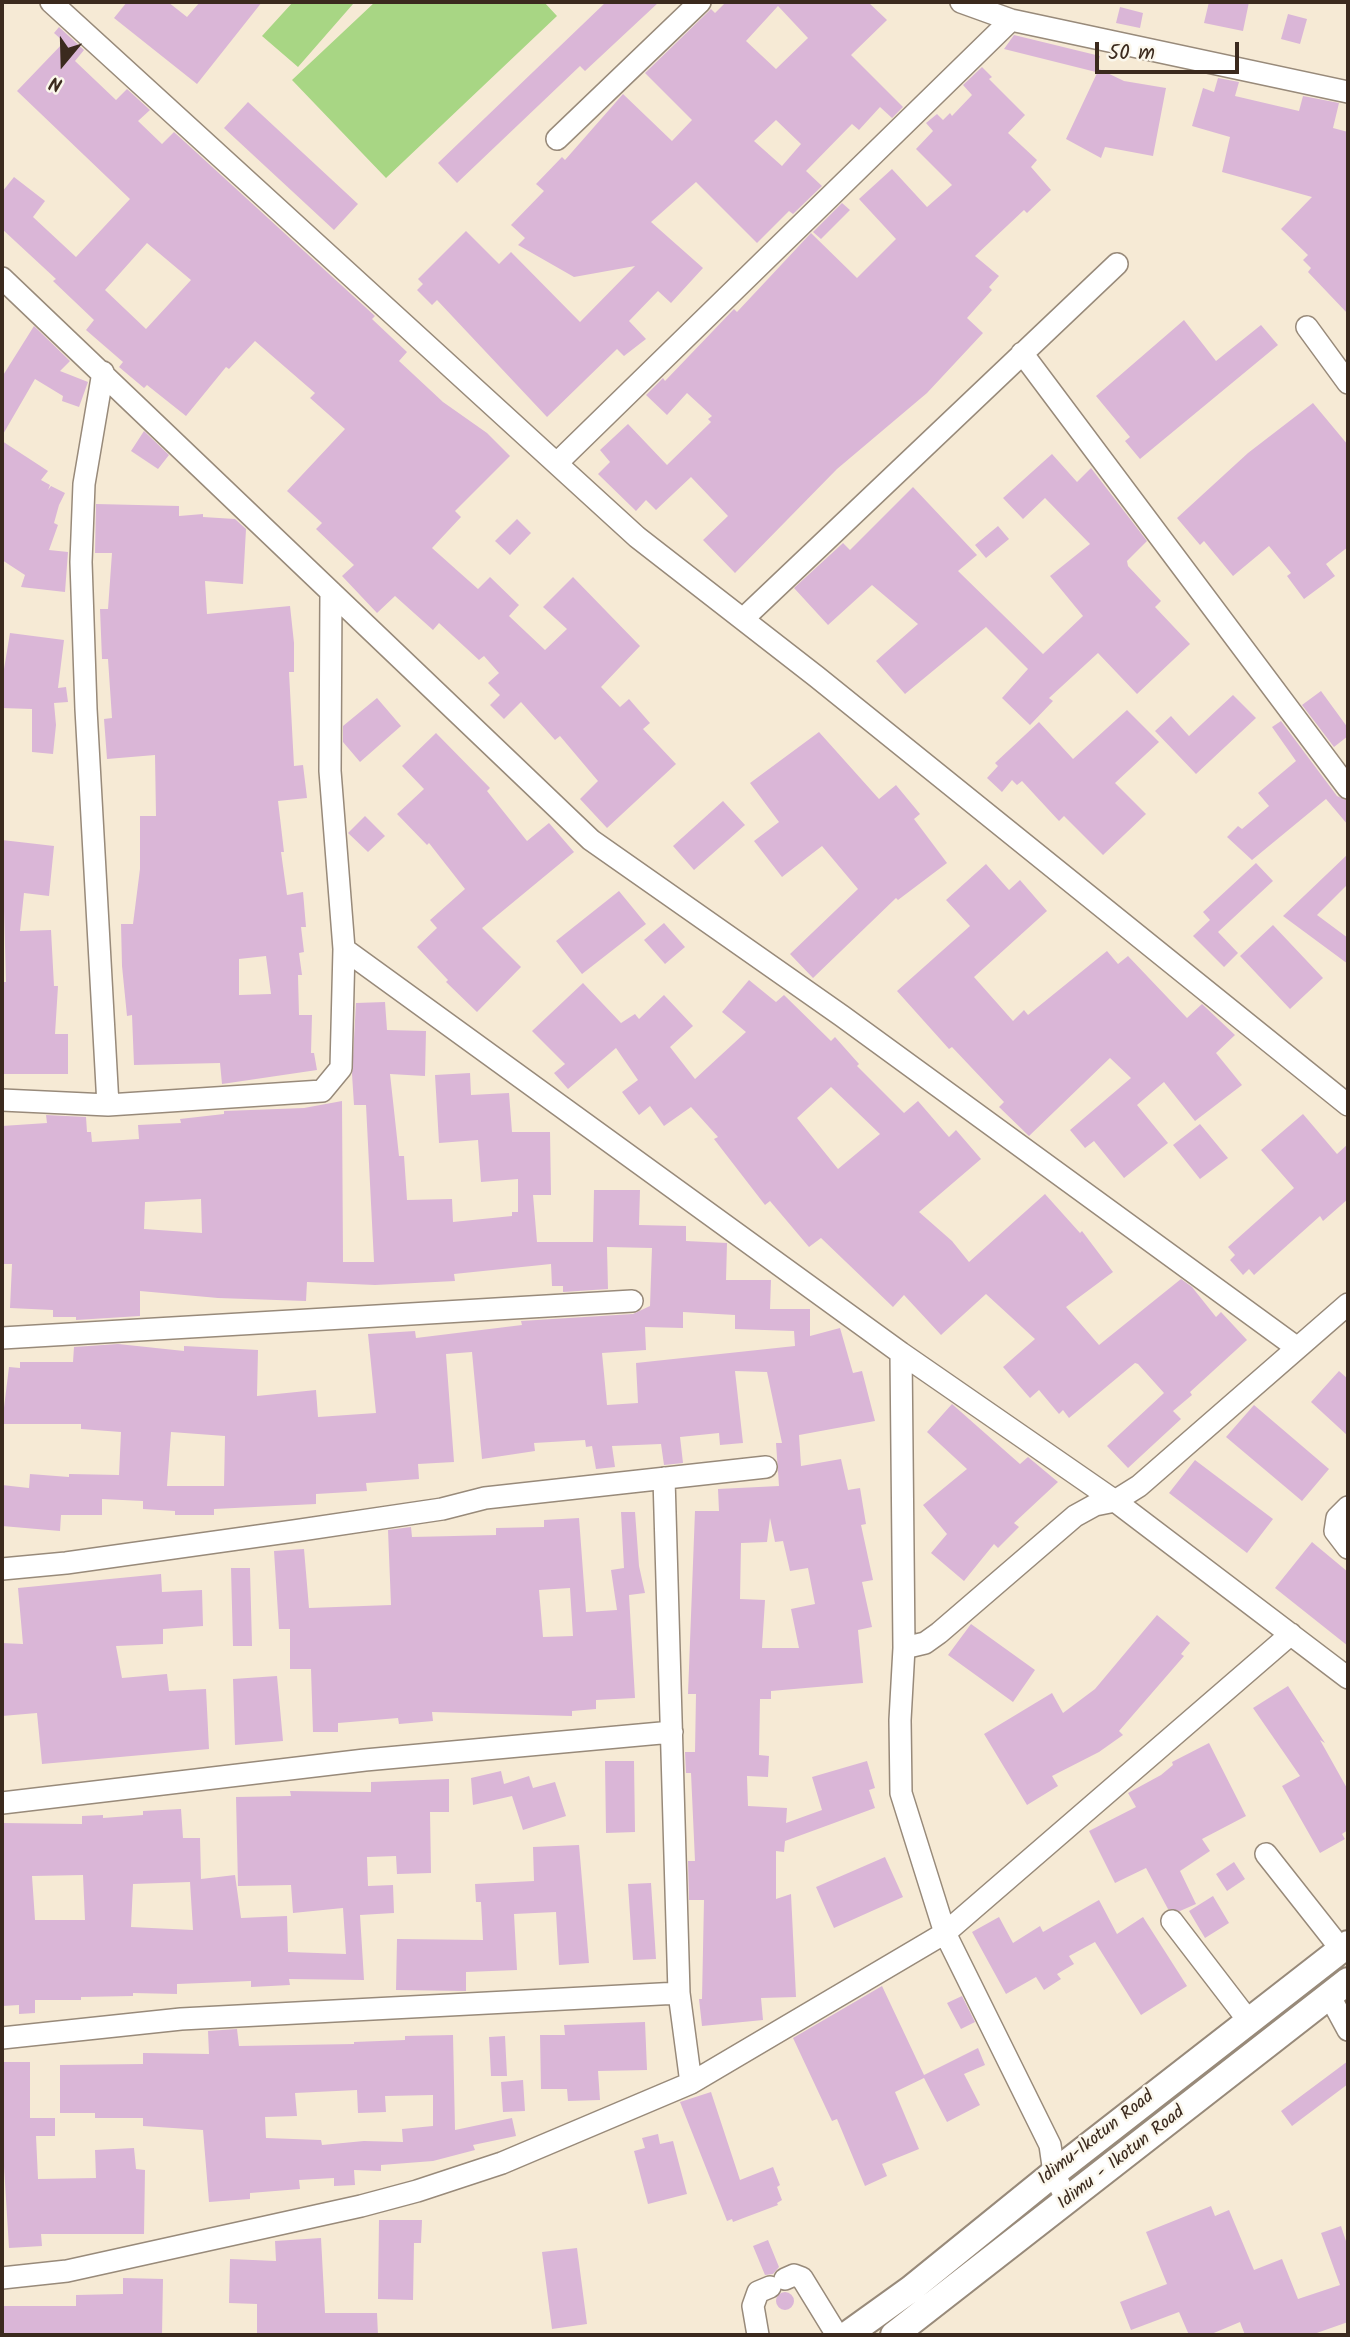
<!DOCTYPE html>
<style>
body{margin:0}
#map{position:relative;width:1350px;height:2337px;overflow:hidden;background:#f6ead5;font-family:Kalam,sans-serif}
canvas{display:block}
.frame{position:absolute;inset:0;border:4px solid #3b2a1e;pointer-events:none}
.north{position:absolute;left:28px;top:28px;width:70px;height:70px;-webkit-text-stroke:5px #fbf7ec;paint-order:stroke;rotate:199deg;font-size:19px;font-weight:700;line-height:28px;text-align:center;color:#3b2a1e}
.north::after{content:'';display:block;margin:auto;width:24px;height:32px;background:#3b2a1e;clip-path:polygon(50% 0,100% 100%,50% 72%,0 100%)}
.scale{position:absolute;left:1095px;top:42px;width:144px;height:32px;box-sizing:border-box;border:4px solid #3b2a1e;border-top:0;padding-left:9px;font-size:21px;line-height:24px;white-space:nowrap;color:#3b2a1e;-webkit-text-stroke:5px #fbf7ec;paint-order:stroke}
</style>
<div id="map">
<canvas width="1350" height="2337"></canvas>
<div class="frame"></div>
<div class="north">N</div>
<div class="scale">50 m</div>
</div>
<script>
const g = document.querySelector('canvas').getContext('2d');
g.lineJoin = 'round';
function fill(path, color) {
  g.fillStyle = color;
  g.fill(path, 'evenodd');
}
function shape(rows) {
  const path = new Path2D();
  for (const r of rows) {
    if (r.length === 3) {
      path.moveTo(r[0] + r[2], r[1]);
      path.arc(r[0], r[1], r[2], 0, 2 * Math.PI);
      continue;
    }
    path.moveTo(r[0], r[1]);
    for (let i = 2; i < r.length; i += 2) path.lineTo(r[i], r[i + 1]);
  }
  return path;
}
function stroke(path, color, width, dash) {
  g.strokeStyle = color;
  g.lineWidth = width;
  g.lineCap = dash ? 'butt' : 'round';
  g.setLineDash(dash || []);
  g.stroke(path);
}
function drawText(font, color, halo, rows, align = 'center') {
  g.font = font + ' Kalam,sans-serif';
  g.lineWidth = 5;
  g.setLineDash([]);
  g.textBaseline = 'middle';
  g.strokeStyle = halo;
  g.fillStyle = color;
  for (const [text, x, y, turn = 0] of rows) {
    g.save();
    g.translate(x, y);
    g.rotate((+turn || 0) * Math.PI / 180);
    g.textAlign = isNaN(turn) ? turn : align;
    if (halo) g.strokeText(text, 0, 0);
    g.fillText(text, 0, 0);
    g.restore();
  }
}
const green = shape([
 [293,2,353,4,298,67,262,36],
 [375,2,544,2,557,16,386,178,292,80]
]);
const building = shape([
 [127,2,168,2,187,17,200,2,262,2,197,84,114,18],
 [606,2,659,2,585,71,580,66,457,183,438,163],
 [726,2,868,2,887,20,851,55,903,107,892,118,880,107,859,130,852,124,806,171,822,186,793,214,789,211,757,243,696,182,651,222,703,268,671,303,658,291,629,321,646,339,624,356,617,349,547,417,437,300,432,305,417,290,423,284,418,279,466,231,499,264,511,252,580,322,635,266,574,277,518,245,525,238,511,225,544,191,536,184,562,157,565,160,623,94,672,141,692,120,645,73,711,9,715,13],
 [778,6,808,38,776,69,746,41],
 [776,120,801,144,782,166,754,141],
 [1209,2,1249,2,1243,31,1204,23],
 [1120,7,1143,13,1140,28,1116,23],
 [1288,14,1307,19,1300,44,1281,39],
 [59,27,84,50,75,61,116,100,127,89,150,110,138,121,162,144,174,132,375,316,372,319,407,352,399,361,443,402,487,433,510,456,455,511,461,517,432,548,478,589,490,577,519,605,509,616,545,650,567,629,543,607,573,577,640,646,601,687,620,707,629,699,650,723,643,729,676,764,607,828,580,799,598,781,560,736,555,740,521,702,504,719,490,705,500,695,488,683,499,673,484,656,479,660,439,623,433,630,395,596,377,613,342,576,354,565,316,529,322,523,287,491,345,429,310,398,315,393,255,341,229,369,226,367,186,416,147,385,144,388,119,367,123,362,86,330,94,320,53,281,56,279,2,229,2,192,14,177,45,201,33,217,76,257,130,199,17,91,64,42,54,33],
 [147,243,191,280,146,329,105,290],
 [1014,35,1100,56,1096,72,1004,49],
 [982,67,992,77,989,79,1025,115,1008,133,1037,160,1031,167,1051,190,1027,213,1024,210,975,256,999,276,989,287,992,290,967,318,983,333,927,393,837,469,735,573,703,540,728,516,691,477,656,510,646,500,636,511,598,474,610,462,600,450,628,424,667,465,711,422,708,419,712,416,687,393,667,415,646,395,663,378,665,381,734,309,737,312,811,233,857,278,896,239,859,199,892,169,927,207,952,185,916,149,933,131,926,123,937,114,943,120,950,113,952,116,972,95,963,85],
 [1099,69,1124,81,1166,88,1153,156,1105,147,1101,158,1066,139],
 [1218,78,1239,82,1235,96,1299,111,1303,96,1339,103,1333,128,1348,132,1348,314,1308,272,1311,268,1303,260,1308,255,1281,229,1312,197,1222,172,1230,137,1192,126,1203,88,1214,92],
 [248,102,358,204,334,230,224,128],
 [842,203,850,210,821,239,813,232],
 [1184,320,1216,361,1261,325,1278,345,1140,459,1125,441,1130,437,1096,396],
 [34,326,70,361,60,371,88,382,79,407,62,401,63,396,35,379,2,436,2,377],
 [1313,403,1348,445,1348,547,1326,564,1335,576,1304,599,1287,576,1291,573,1269,546,1233,576,1204,541,1200,545,1177,518,1248,453],
 [144,431,169,455,158,469,131,451],
 [2,441,48,471,41,480,50,485,48,490,51,486,65,493,59,505,54,523,58,525,49,550,68,552,65,592,21,587,25,575,2,560],
 [1052,454,1077,482,1091,468,1147,541,1127,561,1128,566,1161,601,1155,607,1190,644,1137,694,1098,653,1049,698,1053,701,1030,725,1002,698,1028,669,986,627,905,694,876,661,918,624,872,585,828,625,794,588,843,543,850,550,913,487,977,555,958,571,1043,654,1083,616,1050,576,1090,544,1045,498,1023,519,1003,498],
 [96,504,179,506,179,516,203,514,203,517,235,519,246,529,243,584,205,581,207,614,290,606,294,643,294,672,289,672,294,766,303,765,307,798,278,801,284,852,281,852,287,895,303,892,306,927,301,927,304,952,299,953,302,975,298,975,299,1015,312,1015,311,1053,314,1053,317,1070,222,1084,220,1063,134,1065,132,1015,127,1016,122,966,121,924,133,924,140,869,140,816,156,816,155,755,107,759,104,719,112,718,108,659,102,659,100,609,108,609,112,553,95,553],
 [266,956,271,994,239,995,239,959],
 [517,519,531,533,510,555,495,541],
 [998,526,1009,539,986,558,975,545],
 [10,633,64,640,58,688,66,687,68,702,54,703,56,725,53,754,32,752,32,709,2,708,2,681],
 [1321,691,1348,728,1348,736,1334,747,1302,705],
 [1233,695,1256,718,1196,774,1155,731,1171,716,1189,736],
 [377,698,401,726,360,762,343,742,343,726],
 [1127,710,1159,742,1115,783,1146,814,1103,855,1064,816,1059,821,1022,781,1017,785,1012,780,1002,792,987,778,998,766,995,763,1039,722,1073,759],
 [1281,721,1337,796,1348,801,1348,825,1326,799,1252,860,1227,837,1238,826,1242,829,1269,806,1258,793,1296,761,1272,727],
 [819,732,879,799,896,785,920,814,914,819,947,863,898,900,896,898,813,978,790,954,858,889,822,846,782,877,754,841,779,822,750,783],
 [436,733,490,788,487,791,527,841,549,823,574,852,482,928,521,967,477,1012,446,982,448,980,417,947,437,928,430,920,465,889,429,843,427,845,397,814,424,789,402,766],
 [723,801,745,825,694,870,673,846],
 [365,816,385,836,368,852,348,833],
 [2,840,54,846,49,896,24,893,20,931,51,930,54,986,58,986,55,1034,68,1034,68,1074,2,1074,2,982,6,982],
 [1348,854,1348,884,1317,915,1348,938,1348,964,1283,916],
 [1256,863,1273,881,1218,932,1238,953,1224,967,1193,936,1210,920,1203,912],
 [986,864,1009,890,1020,880,1047,911,974,977,1013,1021,1024,1010,1028,1015,1107,951,1118,964,1128,956,1187,1018,1202,1004,1235,1035,1216,1053,1242,1085,1195,1121,1164,1082,1137,1105,1168,1143,1124,1178,1094,1141,1085,1148,1070,1130,1131,1078,1110,1058,1029,1136,999,1107,1004,1102,952,1047,949,1049,897,991,970,926,946,900],
 [619,891,646,924,582,974,556,941],
 [664,923,685,947,665,964,644,940],
 [1273,925,1323,978,1290,1009,1240,956],
 [749,980,776,1002,784,995,831,1041,835,1037,859,1064,857,1066,904,1113,918,1101,949,1137,956,1130,981,1159,919,1212,952,1241,969,1262,1045,1194,1080,1233,1082,1231,1113,1272,1066,1307,1099,1345,1181,1279,1192,1287,1216,1317,1221,1312,1247,1340,1190,1392,1192,1395,1173,1411,1181,1419,1128,1468,1107,1446,1164,1393,1138,1364,1135,1363,1069,1418,1063,1410,1059,1414,1039,1390,1030,1398,1003,1367,1035,1339,986,1294,941,1335,904,1295,893,1307,821,1238,809,1247,770,1201,765,1205,714,1139,718,1137,691,1107,664,1126,650,1106,639,1115,622,1092,638,1080,616,1048,568,1089,554,1073,565,1064,532,1031,583,983,621,1023,635,1014,639,1019,664,995,693,1026,670,1047,695,1079,746,1032,722,1012],
 [831,1087,880,1134,838,1169,797,1118],
 [385,1002,387,1030,426,1031,425,1076,390,1074,399,1156,404,1156,407,1200,452,1199,453,1222,512,1216,512,1212,518,1212,518,1179,481,1182,478,1140,439,1143,435,1075,470,1073,471,1095,509,1093,512,1132,550,1132,551,1195,533,1195,537,1242,593,1242,594,1190,640,1190,639,1225,686,1226,686,1241,727,1243,726,1280,771,1280,770,1309,810,1309,810,1336,840,1328,853,1373,862,1371,875,1421,799,1435,801,1466,841,1459,848,1490,860,1488,866,1524,861,1525,873,1580,862,1582,872,1627,858,1630,863,1683,771,1691,771,1699,760,1699,759,1755,769,1756,768,1777,747,1776,748,1806,787,1808,786,1823,822,1810,812,1777,867,1761,875,1788,869,1790,875,1808,785,1841,784,1852,776,1851,776,1899,791,1894,796,1997,761,1998,763,2020,702,2026,699,1999,702,1999,704,1900,689,1900,688,1861,695,1861,691,1773,686,1773,685,1752,695,1752,696,1694,688,1694,695,1511,719,1511,718,1489,779,1486,776,1443,782,1443,767,1372,735,1371,743,1443,720,1445,719,1433,680,1437,683,1463,664,1465,661,1444,612,1446,615,1467,596,1469,592,1446,586,1447,585,1440,534,1443,535,1451,482,1459,472,1352,446,1354,454,1462,418,1464,419,1479,366,1483,367,1491,316,1494,316,1504,214,1509,214,1515,175,1515,175,1511,143,1509,143,1501,102,1499,102,1515,61,1515,60,1531,2,1526,2,1485,29,1488,30,1474,69,1477,69,1474,119,1475,121,1432,81,1429,81,1424,2,1424,9,1367,20,1368,20,1362,73,1362,74,1347,118,1344,184,1351,184,1346,258,1350,257,1396,316,1390,318,1417,376,1413,368,1334,415,1331,416,1338,522,1325,521,1321,633,1314,650,1306,652,1248,607,1247,608,1289,563,1292,563,1286,552,1286,551,1264,454,1274,455,1281,375,1285,307,1282,306,1301,218,1298,140,1291,140,1316,76,1320,76,1317,53,1317,53,1310,10,1308,12,1264,2,1264,2,1126,47,1123,46,1115,86,1117,87,1132,91,1132,92,1142,139,1139,138,1125,181,1123,180,1119,224,1114,224,1111,304,1108,342,1101,343,1262,374,1262,366,1105,354,1105,352,1074,356,1003],
 [201,1199,202,1233,144,1229,145,1202],
 [683,1312,735,1315,735,1329,794,1331,795,1346,636,1363,638,1403,607,1405,602,1353,646,1350,645,1327,683,1328],
 [171,1432,225,1436,224,1486,167,1486],
 [770,1518,775,1542,783,1541,790,1571,808,1568,815,1604,791,1609,799,1648,762,1648,765,1600,740,1599,741,1543,767,1542],
 [1303,1114,1337,1154,1348,1144,1348,1199,1323,1221,1320,1216,1254,1275,1249,1269,1243,1275,1230,1260,1235,1255,1228,1247,1294,1188,1261,1150],
 [1200,1124,1228,1158,1200,1179,1173,1145],
 [1339,1371,1348,1379,1348,1436,1311,1402],
 [952,1404,1020,1464,1028,1457,1058,1482,1014,1523,1019,1527,998,1548,994,1544,964,1581,931,1553,947,1534,923,1505,967,1469,927,1432],
 [1254,1405,1329,1469,1302,1501,1226,1437],
 [1195,1460,1273,1519,1247,1553,1169,1493],
 [621,1512,635,1512,639,1566,645,1593,629,1595,635,1698,596,1700,596,1709,572,1711,572,1716,432,1712,433,1721,399,1724,398,1718,338,1723,338,1732,313,1732,311,1669,290,1669,290,1629,279,1629,274,1551,304,1549,309,1608,391,1605,388,1530,411,1527,412,1537,496,1535,496,1528,544,1527,544,1520,579,1518,586,1612,617,1610,611,1570,624,1568],
 [570,1588,573,1636,543,1637,539,1590],
 [1312,1542,1348,1572,1348,1646,1275,1588],
 [231,1568,250,1568,252,1646,233,1646],
 [161,1574,162,1592,202,1590,203,1626,163,1629,163,1644,116,1646,122,1678,167,1674,169,1691,206,1689,209,1749,42,1764,37,1713,2,1716,2,1643,23,1644,18,1588],
 [1157,1615,1190,1643,1181,1654,1184,1656,1119,1731,1123,1735,1099,1752,1052,1776,1058,1786,1027,1805,984,1734,1052,1693,1063,1713,1095,1689],
 [971,1624,1035,1670,1013,1702,948,1655],
 [277,1676,283,1741,235,1745,233,1679],
 [1288,1686,1325,1743,1320,1740,1348,1790,1348,1830,1342,1834,1345,1839,1320,1853,1282,1786,1300,1776,1253,1708],
 [1209,1743,1246,1816,1202,1839,1210,1851,1180,1871,1196,1904,1180,1911,1168,1909,1146,1868,1115,1883,1089,1831,1136,1807,1128,1793,1161,1775,1173,1765,1172,1762],
 [605,1761,634,1761,635,1832,606,1833],
 [501,1771,504,1784,529,1776,533,1788,555,1782,566,1816,523,1830,512,1796,473,1805,471,1778],
 [449,1779,449,1812,430,1812,431,1873,397,1874,396,1856,367,1857,368,1886,393,1885,394,1913,360,1915,364,1980,289,1979,290,1985,251,1987,251,1981,177,1984,177,1994,133,1993,133,1996,81,1997,81,2000,35,2000,35,2013,19,2014,19,2005,2,2006,2,1823,82,1824,82,1816,103,1815,103,1818,143,1815,143,1811,181,1809,183,1838,200,1838,201,1879,235,1875,241,1918,287,1916,288,1952,346,1954,343,1908,293,1913,291,1885,238,1886,236,1797,291,1796,290,1791,371,1792,371,1782],
 [83,1875,85,1920,35,1920,32,1876],
 [190,1882,193,1930,131,1927,133,1884],
 [579,1845,589,1963,559,1965,556,1912,514,1914,517,1970,466,1972,466,1991,396,1990,397,1939,483,1940,481,1902,476,1902,475,1884,534,1881,533,1847],
 [885,1857,903,1897,834,1928,816,1887],
 [1234,1862,1245,1879,1227,1891,1216,1874],
 [651,1883,656,1959,633,1960,628,1884],
 [1213,1896,1229,1923,1205,1938,1189,1911],
 [1099,1900,1117,1934,1143,1917,1187,1986,1141,2015,1095,1942,1069,1956,1074,1964,1057,1974,1061,1979,1044,1990,1036,1977,1006,1994,972,1932,999,1917,1013,1943,1040,1926,1043,1932],
 [882,1986,924,2075,978,2048,985,2065,964,2074,980,2105,947,2122,924,2078,895,2092,919,2149,882,2164,887,2176,865,2186,837,2119,832,2121,793,2038],
 [962,1996,975,2022,961,2029,947,2003],
 [645,2022,647,2070,598,2071,600,2100,568,2101,567,2089,541,2089,540,2035,565,2035,564,2025],
 [237,2029,239,2046,354,2044,354,2042,405,2040,405,2036,453,2035,455,2130,512,2118,516,2136,473,2145,475,2150,433,2161,381,2165,381,2171,354,2170,355,2185,334,2186,334,2178,299,2180,300,2189,250,2193,250,2199,209,2202,203,2130,143,2126,143,2118,95,2118,95,2113,60,2113,60,2065,143,2064,143,2053,209,2054,208,2031],
 [357,2090,358,2113,386,2112,385,2096,433,2095,433,2126,402,2129,403,2142,364,2141,322,2145,321,2140,266,2138,265,2117,297,2116,295,2093],
 [505,2036,507,2076,491,2076,489,2037],
 [1348,2061,1348,2084,1292,2126,1281,2111],
 [2,2062,30,2062,30,2118,55,2118,55,2136,36,2136,38,2179,96,2178,95,2150,134,2148,136,2169,145,2170,144,2234,41,2234,42,2246,9,2248,2,2134],
 [523,2080,525,2111,503,2112,501,2082],
 [711,2092,740,2180,773,2167,780,2185,777,2187,782,2200,777,2203,778,2205,733,2222,732,2219,727,2221,680,2102],
 [658,2134,660,2144,673,2141,687,2194,648,2204,634,2151,645,2148,642,2138],
 [1211,2206,1215,2216,1229,2210,1254,2270,1282,2259,1298,2299,1340,2285,1321,2233,1341,2226,1348,2247,1348,2322,1311,2335,1245,2335,1240,2322,1209,2335,1189,2335,1179,2312,1131,2330,1120,2302,1167,2284,1146,2232],
 [379,2220,422,2220,421,2243,414,2243,413,2300,378,2299],
 [321,2238,325,2313,377,2313,378,2335,257,2335,257,2304,229,2303,230,2259,276,2261,275,2241],
 [768,2240,779,2267,773,2274,765,2275,753,2246],
 [577,2248,587,2324,552,2329,542,2252],
 [123,2278,163,2279,162,2335,2,2335,2,2306,76,2306,76,2295,123,2294],
 [785,2301,9]
]);
const minor = shape([
 [51,2,637,537,817,677,1348,1105],
 [961,2,1011,20,1348,92],
 [557,139,700,2],
 [2,278,591,840,842,1016,1296,1347],
 [1307,327,1348,383],
 [1022,353,1348,788],
 [103,372,84,484,81,562,86,709,108,1105],
 [557,463,1011,20],
 [331,592,330,771,344,949,901,1353,1115,1501,1348,1678],
 [744,618,1117,264],
 [2,1100,108,1105,322,1091,341,1068,344,949],
 [2,1338,632,1301],
 [901,1353,904,1648,900,1720,901,1793,945,1933,1050,2145,1054,2173,1067,2201],
 [664,1478,679,1993,691,2083],
 [1348,1507,1337,1518,1335,1531,1348,1548],
 [2,1569,66,1563,294,1531,442,1509,485,1498,766,1467],
 [904,1648,925,1643,939,1633,1075,1516,1095,1505,1115,1501,1139,1486,1348,1304],
 [2,1803,365,1760,672,1732],
 [1266,1854,1341,1949],
 [1172,1921,1248,2020],
 [1329,1995,1348,2030],
 [2,2038,181,2019,679,1993],
 [2,2278,67,2271,361,2206,417,2191,502,2163,691,2083,945,1933,1291,1634],
 [785,2279,794,2275,802,2278,837,2335],
 [758,2335,753,2306,758,2292,770,2287]
]);
const major = shape([
 [847,2335,911,2289,1054,2173,1348,1944],
 [894,2335,1348,1981]
]);
const streetNames = [
 ["Idimu-Ikotun Road",1097,2139,-38],
 ["Idimu - Ikotun Road",1122,2159,-38]
];
fill(green, '#a8d684');
fill(building, '#dab6d7');
stroke(minor, '#988a7a', 24);
stroke(major, '#988a7a', 30);
stroke(minor, '#fff', 21);
stroke(major, '#fff', 26);
drawText('18px', '#3b2a1e', '#fbf7ec', streetNames);
</script>
